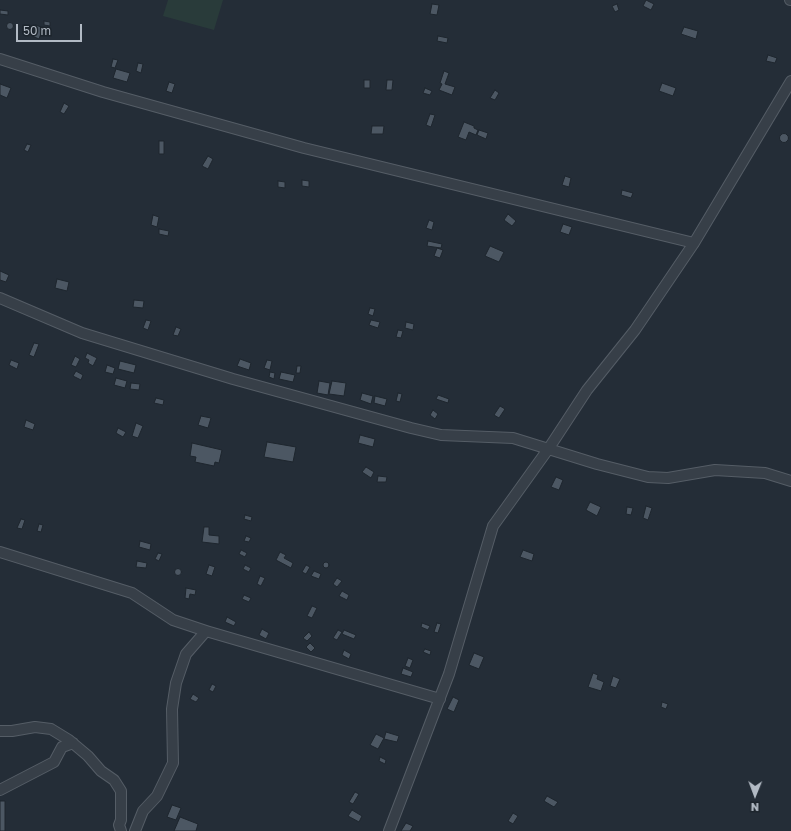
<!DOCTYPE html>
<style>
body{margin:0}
#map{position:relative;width:791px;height:831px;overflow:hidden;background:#242d37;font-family:"Golos Text",sans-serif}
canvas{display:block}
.north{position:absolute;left:735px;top:775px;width:40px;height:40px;-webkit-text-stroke:3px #1c242c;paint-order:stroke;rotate:181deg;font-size:11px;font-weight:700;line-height:16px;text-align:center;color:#b2bac4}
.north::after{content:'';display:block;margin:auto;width:14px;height:18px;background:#b2bac4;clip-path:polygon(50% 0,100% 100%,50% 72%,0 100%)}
.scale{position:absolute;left:16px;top:24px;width:66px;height:18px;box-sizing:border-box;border:2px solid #b2bac4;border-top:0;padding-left:5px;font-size:12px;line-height:14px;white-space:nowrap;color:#b2bac4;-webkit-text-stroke:3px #1c242c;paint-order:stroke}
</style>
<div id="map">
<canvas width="791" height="831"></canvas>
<div class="north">N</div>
<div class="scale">50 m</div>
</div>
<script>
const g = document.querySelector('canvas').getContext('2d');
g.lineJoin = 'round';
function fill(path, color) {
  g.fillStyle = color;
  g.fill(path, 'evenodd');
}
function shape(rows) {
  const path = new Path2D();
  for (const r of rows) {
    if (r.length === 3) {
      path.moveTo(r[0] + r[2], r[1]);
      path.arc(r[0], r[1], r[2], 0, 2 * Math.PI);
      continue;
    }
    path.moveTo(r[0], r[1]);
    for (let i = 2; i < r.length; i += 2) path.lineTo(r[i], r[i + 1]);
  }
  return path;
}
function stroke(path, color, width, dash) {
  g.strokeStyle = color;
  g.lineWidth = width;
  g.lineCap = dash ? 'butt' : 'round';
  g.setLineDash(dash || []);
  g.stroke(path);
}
const green = shape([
 [168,0,223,0,214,30,163,16]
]);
const building = shape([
 [646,0,654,4,651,10,643,6,646,0],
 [432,4,439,5,437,15,430,14,432,4],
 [617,4,619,10,615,12,612,6,617,4],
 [0,10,8,11,8,15,0,14,0,10],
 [44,21,50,22,50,26,44,25,44,21],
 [10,26,3.5],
 [36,25,43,28,39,39,32,36,36,25],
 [684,27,698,31,696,39,681,34,684,27],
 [438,36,448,38,447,43,437,41,438,36],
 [768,55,777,58,775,63,766,61,768,55],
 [113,59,118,60,115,68,111,67,113,59],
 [138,63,143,64,141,73,136,71,138,63],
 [116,69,130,73,127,82,113,78,116,69],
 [444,71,449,73,445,84,455,87,452,95,439,90,442,84,440,83,444,71],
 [364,80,370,80,370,88,364,88,364,80],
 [387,80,393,80,392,90,386,90,387,80],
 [169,82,175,84,172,93,166,91,169,82],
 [662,83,676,88,673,96,659,91,662,83],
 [0,84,11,88,7,98,0,95,0,84],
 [425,88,432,91,430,95,423,93,425,88],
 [495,90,499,93,495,100,490,98,495,90],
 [64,103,69,106,64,114,60,112,64,103],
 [430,114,435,115,431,127,426,125,430,114],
 [464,122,474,126,474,128,478,130,476,135,469,132,466,140,458,137,464,122],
 [372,126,384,126,383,134,371,134,372,126],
 [479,130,488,133,486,139,477,135,479,130],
 [784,138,4.5],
 [159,141,164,141,164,154,159,154,159,141],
 [27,144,31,145,28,152,24,150,27,144],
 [208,156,213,159,208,169,202,166,208,156],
 [565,176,571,178,569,187,562,185,565,176],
 [302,180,309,181,309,187,302,186,302,180],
 [278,181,285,182,285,188,278,187,278,181],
 [622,190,633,193,631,198,621,195,622,190],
 [508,214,516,221,512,226,504,220,508,214],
 [153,215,159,217,157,227,151,225,153,215],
 [429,220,434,222,432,230,426,228,429,220],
 [563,224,572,227,569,235,560,232,563,224],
 [159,229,169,231,168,236,159,234,159,229],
 [428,241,442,244,441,248,427,246,428,241],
 [490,246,504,252,499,262,485,256,490,246],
 [437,248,443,250,440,258,434,256,437,248],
 [0,271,9,275,6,282,0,280,0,271],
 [57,279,69,282,67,291,55,288,57,279],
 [134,300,144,301,143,308,133,307,134,300],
 [370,308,375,309,373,316,368,314,370,308],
 [146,320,151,321,148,330,143,328,146,320],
 [371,320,380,322,378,328,369,325,371,320],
 [406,322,414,324,413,330,405,328,406,322],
 [176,327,181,329,178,336,173,335,176,327],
 [398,330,403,331,401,338,396,337,398,330],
 [34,343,39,344,34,357,29,355,34,343],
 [87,353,97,358,93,366,88,363,89,360,85,358,87,353],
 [75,356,80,359,76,367,71,365,75,356],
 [240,359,251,363,249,370,237,366,240,359],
 [11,360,19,363,17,369,9,365,11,360],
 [267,360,272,361,270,370,264,368,267,360],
 [120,361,136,365,134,373,118,369,120,361],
 [107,365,115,368,113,374,105,372,107,365],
 [297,366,301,366,300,373,296,373,297,366],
 [76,371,83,375,81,380,73,376,76,371],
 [270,372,275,373,274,379,269,377,270,372],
 [281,372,295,375,293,382,279,379,281,372],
 [116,378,127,381,125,388,114,385,116,378],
 [319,381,330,383,328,395,317,393,319,381],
 [332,381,346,383,344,396,329,394,332,381],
 [131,383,140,384,139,390,130,389,131,383],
 [362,393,373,396,371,404,360,400,362,393],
 [398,393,402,394,400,402,396,401,398,393],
 [438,395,449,399,448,403,436,399,438,395],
 [375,396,387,399,385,406,374,403,375,396],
 [156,398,164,400,163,405,154,403,156,398],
 [500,406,505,409,499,418,494,415,500,406],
 [433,410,438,414,435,419,430,415,433,410],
 [201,416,211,418,208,428,198,425,201,416],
 [26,420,35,424,33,430,24,427,26,420],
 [136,423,143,426,138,438,132,436,136,423],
 [118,428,126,432,123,437,116,433,118,428],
 [360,435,375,439,373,447,358,443,360,435],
 [267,442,296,447,293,462,264,457,267,442],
 [192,443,222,450,219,463,215,462,214,466,195,462,196,457,190,456,192,443],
 [366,467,374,472,371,478,362,472,366,467],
 [378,476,387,477,386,482,377,482,378,476],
 [556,477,563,480,559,490,551,487,556,477],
 [590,502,601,507,597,516,586,510,590,502],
 [646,506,652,508,648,520,643,518,646,506],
 [627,507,633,508,631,515,626,514,627,507],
 [245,515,252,517,251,521,244,519,245,515],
 [21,519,25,520,22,529,17,528,21,519],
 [39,524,43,525,41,532,37,531,39,524],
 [204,527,209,527,209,535,219,536,219,544,202,542,204,527],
 [246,536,251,538,249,542,244,541,246,536],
 [140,541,151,544,150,550,139,547,140,541],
 [241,550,247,553,245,557,239,554,241,550],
 [523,550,534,554,532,561,520,557,523,550],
 [280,552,286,555,284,558,293,563,291,568,276,560,280,552],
 [158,553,162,554,159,561,155,559,158,553],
 [137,561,147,563,146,568,136,567,137,561],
 [326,565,3],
 [209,565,215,567,212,576,206,574,209,565],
 [245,565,251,568,249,572,243,569,245,565],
 [306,565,310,567,306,574,302,572,306,565],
 [178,572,3.5],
 [314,571,321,574,319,579,311,576,314,571],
 [260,576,265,578,261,586,257,584,260,576],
 [337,578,342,581,337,587,333,584,337,578],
 [186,588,196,590,195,595,190,594,189,599,185,598,186,588],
 [342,591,349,595,347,600,339,596,342,591],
 [244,595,251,598,249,602,242,599,244,595],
 [312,606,317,608,312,618,307,616,312,606],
 [227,617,236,622,234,626,225,622,227,617],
 [422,623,430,626,428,630,421,627,422,623],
 [437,623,441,624,438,633,434,632,437,623],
 [262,629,269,633,266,639,259,635,262,629],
 [338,630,342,632,337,640,333,638,338,630],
 [344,630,356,635,354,639,342,634,344,630],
 [309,632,312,636,307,641,303,638,309,632],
 [310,643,315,648,311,652,306,647,310,643],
 [425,649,431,651,430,655,423,652,425,649],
 [344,650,351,654,349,659,342,655,344,650],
 [474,653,484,657,479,669,469,665,474,653],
 [408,658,413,660,410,668,405,666,408,658],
 [403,668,413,672,411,677,401,674,403,668],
 [593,673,598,675,597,679,604,682,601,691,588,687,593,673],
 [613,676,620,679,616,688,610,686,613,676],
 [212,684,216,686,213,692,209,690,212,684],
 [193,694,199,698,196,702,190,699,193,694],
 [453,697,459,700,454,712,447,709,453,697],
 [662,702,668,704,666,709,661,707,662,702],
 [386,732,399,736,397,742,384,739,386,732],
 [376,734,384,738,378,749,370,745,376,734],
 [380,757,386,760,385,764,379,761,380,757],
 [355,792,359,794,353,804,349,802,355,792],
 [547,796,558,802,554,807,544,801,547,796],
 [0,801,5,801,5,831,0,831,0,801],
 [172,805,181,808,176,820,167,817,172,805],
 [352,810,362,816,359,822,348,816,352,810],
 [513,813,518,816,513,824,508,821,513,813],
 [180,817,198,824,196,831,174,831,180,817],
 [406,823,413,826,410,831,401,831,406,823]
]);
const minor = shape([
 [790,0,791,0],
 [0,59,103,92,304,148,694,243],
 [0,298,82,333,233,379,411,428,441,435,513,438,597,464,648,477,668,478,715,470,765,473,791,481],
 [0,552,132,593,173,620,206,631,440,699],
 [0,731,12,731,35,727,51,729,69,740,88,756,101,771,114,780,121,791,121,820,119,825,121,831],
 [0,790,54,762,62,747,73,743],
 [135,831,143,811,157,796,173,763,172,709,176,683,186,654,206,631],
 [389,831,449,674,493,526,549,448,587,390,635,330,694,243,791,81]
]);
fill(green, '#293b3a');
fill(building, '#4c5763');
stroke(building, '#1e262e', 1);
stroke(minor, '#555d66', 12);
stroke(minor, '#373f48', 10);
</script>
